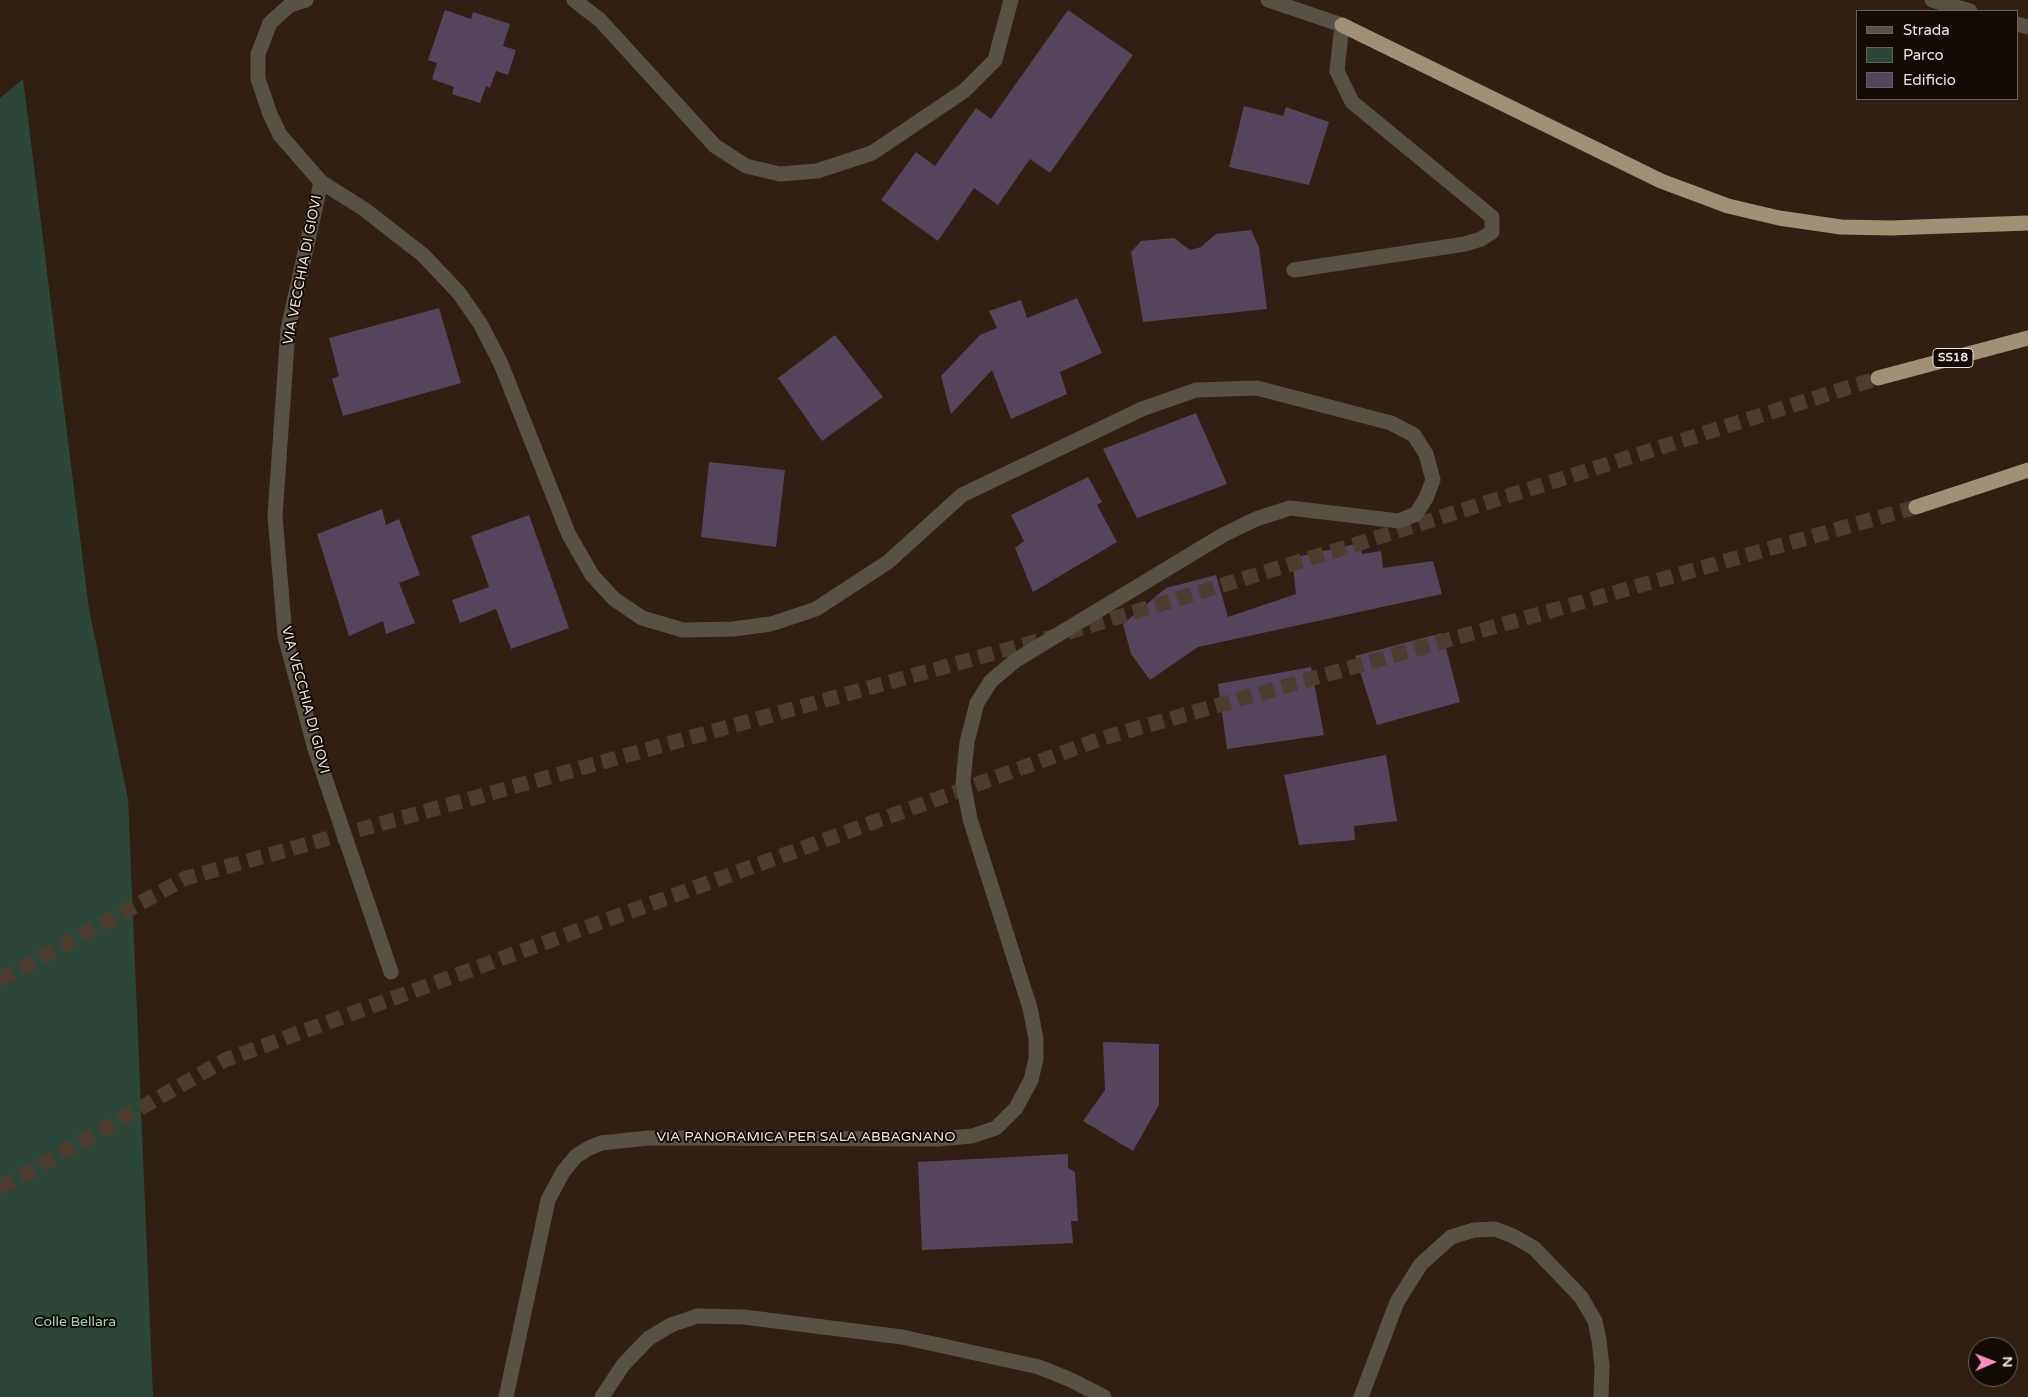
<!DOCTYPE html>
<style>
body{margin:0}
#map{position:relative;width:2028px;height:1397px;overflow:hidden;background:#301f12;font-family:"Varela Round",sans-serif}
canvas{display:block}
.legend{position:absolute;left:1856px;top:10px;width:162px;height:90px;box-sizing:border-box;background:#130b06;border:1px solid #6b615b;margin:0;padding:6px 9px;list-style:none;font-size:15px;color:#efe3da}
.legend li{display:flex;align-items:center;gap:10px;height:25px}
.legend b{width:25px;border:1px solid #6b615b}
.north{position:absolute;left:1968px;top:1337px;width:50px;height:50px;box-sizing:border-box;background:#130b06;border:1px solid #6b615b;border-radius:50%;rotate:89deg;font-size:14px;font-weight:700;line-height:20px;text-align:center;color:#efe3da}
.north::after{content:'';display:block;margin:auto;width:18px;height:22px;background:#fc8fc2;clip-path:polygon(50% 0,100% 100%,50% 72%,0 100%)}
</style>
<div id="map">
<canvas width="2028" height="1397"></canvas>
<ul class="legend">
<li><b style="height:6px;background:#585246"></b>Strada</li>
<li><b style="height:14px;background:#2c4739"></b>Parco</li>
<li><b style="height:14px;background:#54455d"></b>Edificio</li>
</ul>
<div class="north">N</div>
</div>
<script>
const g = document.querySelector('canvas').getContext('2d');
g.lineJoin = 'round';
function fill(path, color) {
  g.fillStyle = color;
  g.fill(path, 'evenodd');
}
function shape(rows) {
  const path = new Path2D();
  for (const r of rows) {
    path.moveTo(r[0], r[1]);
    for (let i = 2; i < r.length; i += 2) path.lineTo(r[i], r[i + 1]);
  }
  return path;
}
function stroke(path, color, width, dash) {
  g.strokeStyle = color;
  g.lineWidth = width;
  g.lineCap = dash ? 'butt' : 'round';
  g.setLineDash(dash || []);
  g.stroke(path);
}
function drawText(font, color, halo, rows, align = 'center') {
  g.font = font + ' "Varela Round",sans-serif';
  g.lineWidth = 4;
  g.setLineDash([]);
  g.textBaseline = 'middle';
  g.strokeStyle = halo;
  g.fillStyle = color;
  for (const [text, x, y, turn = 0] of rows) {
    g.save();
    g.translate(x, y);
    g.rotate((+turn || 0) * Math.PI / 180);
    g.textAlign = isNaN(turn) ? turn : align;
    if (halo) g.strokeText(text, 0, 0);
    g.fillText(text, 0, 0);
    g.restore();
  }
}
const green = shape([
 [23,79,89,609,128,799,153,1397,0,1397,0,98]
]);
const building = shape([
 [445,10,471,19,473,12,510,24,503,46,516,50,508,75,496,71,490,88,486,86,480,103,452,94,454,87,432,79,437,63,428,60],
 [1068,10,1133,55,1050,173,1030,159,998,205,974,188,938,241,881,200,916,152,935,166,976,108,991,119],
 [1244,106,1283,116,1286,107,1329,122,1309,185,1229,167],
 [1251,230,1259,247,1267,309,1143,322,1131,252,1141,241,1174,238,1190,250,1201,247,1216,234],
 [1077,298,1102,353,1060,372,1067,394,1011,419,992,370,951,414,941,376,980,335,997,328,989,311,1021,300,1027,318],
 [439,308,461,383,343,416,332,379,339,376,329,338],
 [835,335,883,397,822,441,778,378],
 [1196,413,1227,484,1137,518,1103,449],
 [709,462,785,470,776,547,701,537],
 [1088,477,1102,502,1097,505,1117,542,1033,592,1015,548,1024,541,1011,515],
 [382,509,386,525,399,519,420,575,399,583,415,623,386,634,383,621,349,636,317,534],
 [529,515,569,628,511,649,496,609,460,623,452,600,489,587,471,536],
 [1360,543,1362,554,1381,551,1383,568,1433,561,1442,594,1198,647,1150,680,1131,654,1123,624,1166,588,1216,575,1228,617,1296,594,1292,558],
 [1442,633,1460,702,1377,725,1355,656],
 [1311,667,1324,735,1227,749,1218,684],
 [1386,755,1397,821,1354,826,1355,840,1299,845,1284,775],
 [1103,1042,1159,1044,1159,1105,1133,1151,1083,1121,1105,1090],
 [1068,1154,1068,1168,1075,1172,1078,1221,1071,1221,1073,1243,922,1250,918,1162]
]);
const highwayTunnel = shape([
 [0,980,186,878,1066,633,1360,543,1878,378],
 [0,1188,225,1060,1103,738,1916,507]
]);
const minor = shape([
 [306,0,290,5,270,23,258,54,258,79,270,114,280,135,321,182,364,209,423,255,459,293,481,325,501,364,569,535,592,575,614,599,642,618,683,630,733,629,771,624,816,609,888,562,962,495,1142,409,1196,390,1257,388,1391,423,1414,435,1426,454,1433,480,1426,498,1416,514,1399,521,1290,508,1256,519,1223,535,1016,660,991,681,977,703,967,742,963,782,970,819,1030,1008,1036,1039,1036,1059,1031,1080,1016,1108,996,1128,972,1136,938,1139,648,1138,601,1143,589,1148,576,1156,563,1172,548,1200,506,1397],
 [574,0,600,20,715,146,746,166,780,174,817,171,872,153,964,91,995,60,1011,0],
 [1268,0,1342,25,1337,71,1352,102,1492,217,1492,232,1481,239,1465,244,1294,270],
 [1932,0,1970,11],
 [2017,24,2028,27],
 [321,182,288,329,275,516,285,636,315,749,391,972],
 [602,1397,623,1365,649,1338,671,1325,697,1316,744,1317,902,1337,1039,1367,1071,1380,1104,1397],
 [1361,1397,1397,1302,1421,1264,1451,1237,1474,1230,1495,1229,1513,1236,1534,1248,1581,1297,1595,1321,1599,1340,1602,1366,1601,1397]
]);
const highway = shape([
 [1342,25,1661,181,1728,206,1779,218,1841,227,1891,228,2028,223],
 [1878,378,2028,338],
 [1916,507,2028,470]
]);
const shields = [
 [1953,358,40]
];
const shieldNames = [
 ["SS18",1953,358]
];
const streetNames = [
 ["VIA VECCHIA DI GIOVI",303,270,-79],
 ["VIA VECCHIA DI GIOVI",305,700,75],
 ["VIA PANORAMICA PER SALA ABBAGNANO",806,1137]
];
const parkNames = [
 ["Colle Bellara",75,1322]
];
fill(green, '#2c4739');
fill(building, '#54455d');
stroke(highwayTunnel, '#4d3c30', 15, [15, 8]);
stroke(minor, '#585246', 15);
stroke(highway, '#a09175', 15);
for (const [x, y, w] of shields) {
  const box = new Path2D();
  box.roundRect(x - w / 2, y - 9.5, w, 19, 4);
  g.fillStyle = '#130b06';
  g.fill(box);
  stroke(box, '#efe3da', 1);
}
drawText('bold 12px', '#efe3da', null, shieldNames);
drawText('14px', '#efe3da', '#130b06', streetNames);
drawText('14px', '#9dd7b8', '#130b06', parkNames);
</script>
